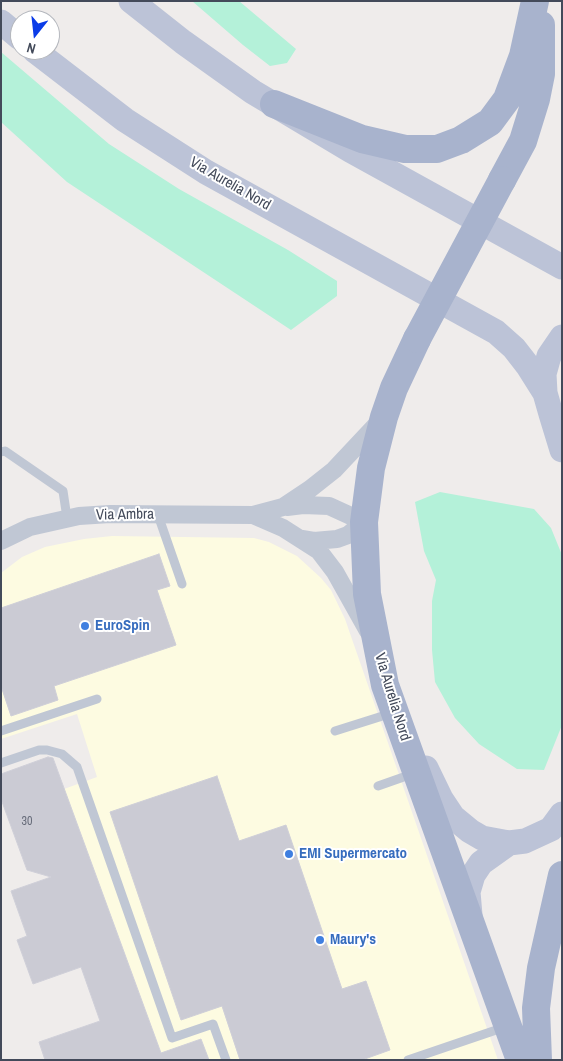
<!DOCTYPE html>
<style>
body{margin:0}
#map{position:relative;width:563px;height:1061px;overflow:hidden;background:#efeceb;font-family:"Archivo Narrow",sans-serif}
canvas{display:block}
.frame{position:absolute;inset:0;border:2px solid #434a5a;pointer-events:none}
.north{position:absolute;left:10px;top:10px;width:50px;height:50px;box-sizing:border-box;background:#fff;border:1px solid #b4b7bd;border-radius:50%;rotate:196deg;font-size:14px;font-weight:700;line-height:20px;text-align:center;color:#434a5a}
.north::after{content:'';display:block;margin:auto;width:18px;height:22px;background:#0b3ce8;clip-path:polygon(50% 0,100% 100%,50% 72%,0 100%)}
</style>
<div id="map">
<canvas width="563" height="1061"></canvas>
<div class="frame"></div>
<div class="north">N</div>
</div>
<script>
const g = document.querySelector('canvas').getContext('2d');
g.lineJoin = 'round';
function fill(path, color) {
  g.fillStyle = color;
  g.fill(path, 'evenodd');
}
function shape(rows) {
  const path = new Path2D();
  for (const r of rows) {
    path.moveTo(r[0], r[1]);
    for (let i = 2; i < r.length; i += 2) path.lineTo(r[i], r[i + 1]);
  }
  return path;
}
function stroke(path, color, width, dash) {
  g.strokeStyle = color;
  g.lineWidth = width;
  g.lineCap = dash ? 'butt' : 'round';
  g.setLineDash(dash || []);
  g.stroke(path);
}
function drawText(font, color, halo, rows, align = 'center') {
  g.font = font + ' "Archivo Narrow",sans-serif';
  g.lineWidth = 4;
  g.setLineDash([]);
  g.textBaseline = 'middle';
  g.strokeStyle = halo;
  g.fillStyle = color;
  for (const [text, x, y, turn = 0] of rows) {
    g.save();
    g.translate(x, y);
    g.rotate((+turn || 0) * Math.PI / 180);
    g.textAlign = isNaN(turn) ? turn : align;
    if (halo) g.strokeText(text, 0, 0);
    g.fillText(text, 0, 0);
    g.restore();
  }
}
const commercial = shape([
 [112,536,254,538,269,542,297,556,321,578,331,590,345,619,498,1060,209,1060,201,1039,161,1053,64,789,97,777,77,714,1,739,1,573,22,557,45,547,84,539]
]);
const green = shape([
 [192,1,239,1,296,49,287,63,270,66,243,45],
 [1,52,109,144,179,189,288,250,337,281,337,296,291,330,67,182,1,122],
 [440,492,534,509,551,528,562,555,562,725,544,770,517,769,479,744,455,718,435,682,432,650,432,601,436,580,424,551,415,502]
]);
const building = shape([
 [159,554,170,586,157,590,176,645,54,686,58,700,11,716,1,686,1,608,159,554],
 [48,757,53,758,161,1053,201,1039,209,1060,45,1060,39,1042,100,1021,81,967,33,984,17,940,27,936,11,891,51,877,27,870,1,799,1,774,48,757],
 [217,776,239,841,286,825,342,989,366,981,390,1050,362,1060,240,1060,222,1006,181,1020,110,812,217,776]
]);
const lane = shape([
 [1,452,5,451,63,491,67,518],
 [158,515,182,584],
 [1,731,97,699],
 [335,731,392,713],
 [1,763,39,750,47,750,62,754,77,767,172,1038,213,1024,226,1060],
 [378,786,415,773],
 [408,1060,505,1027]
]);
const street = shape([
 [287,507,303,505,329,506,364,522,348,535,337,539,314,541,302,539],
 [253,515,283,528,319,551,335,572,368,631],
 [1,541,30,527,79,516,110,514,253,515,283,507,310,489,334,470,380,421]
]);
const secondary = shape([
 [131,1,183,42,253,92,350,150,562,267],
 [1,22,20,38],
 [34,50,125,120,206,172,496,332,514,348,528,366,545,393],
 [562,337,549,356,544,374,545,393,551,414,562,429],
 [551,414,562,450],
 [426,768,441,799,453,817,470,831,482,838,509,843,525,841,551,829,562,814],
 [470,915,468,892,473,875,481,863,509,843]
]);
const primary = shape([
 [274,104,362,139,405,149,437,149,461,140,490,122,507,99,523,56,535,1],
 [502,180,523,141,536,99,541,74,541,25],
 [417,339,394,388,384,417,371,468,364,522,367,594,385,685,520,1060],
 [538,1060,536,1008,541,968,562,875]
]);
const primaryBridge = shape([
 [417,339,502,180]
]);
const markers = [
 [85,626,5,"#3f7fe0"],
 [289,854,5,"#3f7fe0"],
 [320,940,5,"#3f7fe0"]
];
const numberNames = [
 ["30",27,822]
];
const streetNames = [
 ["Via Aurelia Nord",230,184,30],
 ["Via Ambra",125,515,-1],
 ["Via Aurelia Nord",392,697,73]
];
const shopNames = [
 ["EuroSpin",95,626],
 ["EMI Supermercato",299,854],
 ["Maury's",330,940]
];
fill(commercial, '#fdfbe1');
fill(green, '#b4f1d9');
fill(building, '#cbcbd4');
stroke(building, '#cfcfd8', 1);
stroke(lane, '#c0c7d4', 9);
stroke(street, '#c0c7d4', 18);
stroke(secondary, '#bcc3d7', 25);
stroke(primary, '#a8b3cd', 28);
stroke(primaryBridge, '#a8b3cd', 28);
for (const [x, y, r, color] of markers) {
  const dot = new Path2D();
  dot.arc(x, y, r, 0, 2 * Math.PI);
  g.fillStyle = color;
  g.fill(dot);
  stroke(dot, '#fff', 2);
}
drawText('12px', '#656a78', null, numberNames);
drawText('15px', '#434a5a', '#fff', streetNames);
drawText('bold 15px', '#366cbe', '#fff', shopNames, 'left');
</script>
